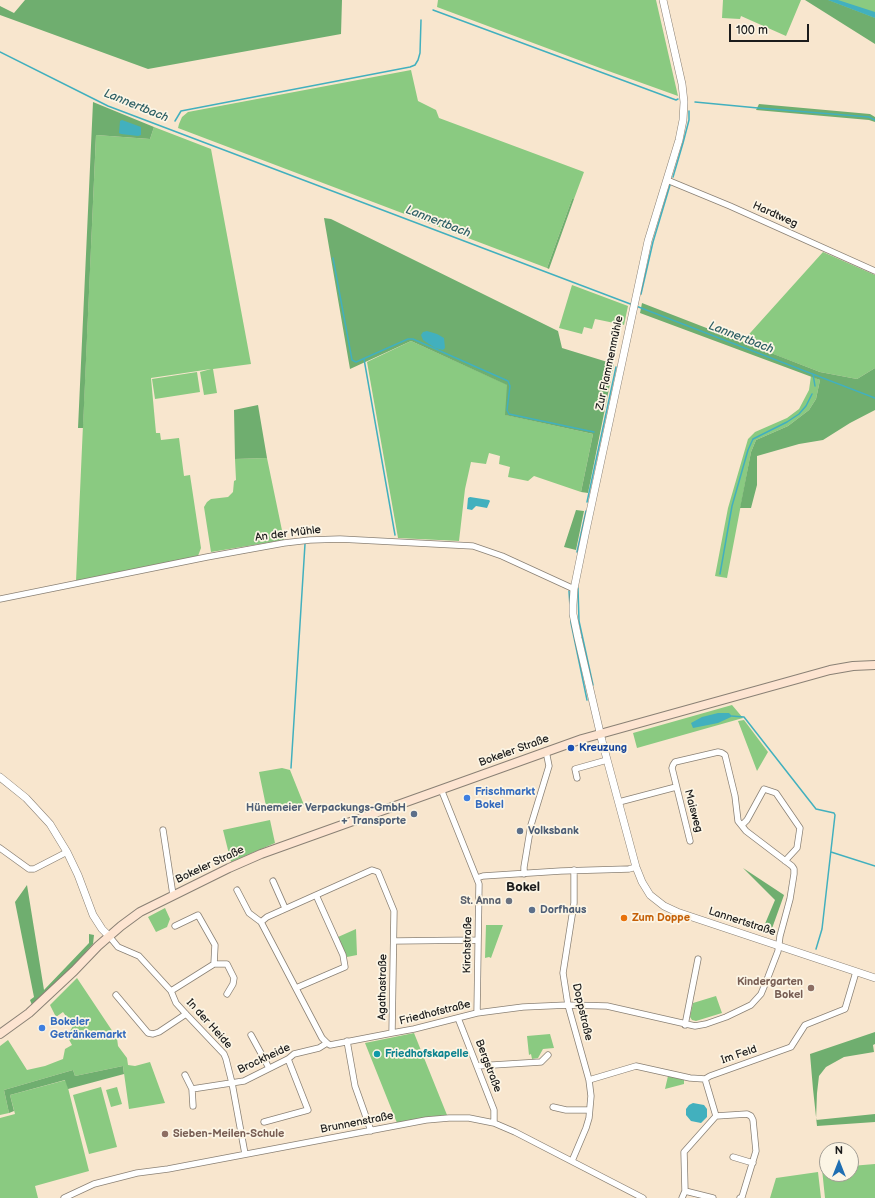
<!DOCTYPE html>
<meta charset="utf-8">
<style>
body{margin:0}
#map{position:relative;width:875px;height:1198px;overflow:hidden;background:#f8e6ce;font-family:"Balsamiq Sans",sans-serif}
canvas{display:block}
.north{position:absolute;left:819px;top:1142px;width:40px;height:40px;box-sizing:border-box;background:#fcf5e5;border:1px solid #a29e95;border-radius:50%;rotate:0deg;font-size:11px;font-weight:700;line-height:16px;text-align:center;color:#1c1c1c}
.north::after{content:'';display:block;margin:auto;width:14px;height:18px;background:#1f6fb2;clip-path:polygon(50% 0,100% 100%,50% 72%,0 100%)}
.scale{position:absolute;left:729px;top:24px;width:80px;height:18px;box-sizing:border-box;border:2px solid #1c1c1c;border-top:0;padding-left:5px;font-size:12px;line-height:14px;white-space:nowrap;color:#1c1c1c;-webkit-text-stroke:3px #fcf5e5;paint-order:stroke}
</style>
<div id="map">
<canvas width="875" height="1198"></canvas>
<div class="north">N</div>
<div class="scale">100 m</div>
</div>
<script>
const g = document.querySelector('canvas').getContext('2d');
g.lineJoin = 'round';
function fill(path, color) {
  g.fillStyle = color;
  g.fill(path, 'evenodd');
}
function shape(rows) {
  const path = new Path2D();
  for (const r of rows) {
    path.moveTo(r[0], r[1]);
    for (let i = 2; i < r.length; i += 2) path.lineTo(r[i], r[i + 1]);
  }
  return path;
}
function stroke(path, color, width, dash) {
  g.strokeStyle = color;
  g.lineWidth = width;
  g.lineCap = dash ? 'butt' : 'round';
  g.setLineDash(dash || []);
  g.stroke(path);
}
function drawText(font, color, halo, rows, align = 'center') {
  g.font = font + ' "Balsamiq Sans",sans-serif';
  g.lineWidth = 3.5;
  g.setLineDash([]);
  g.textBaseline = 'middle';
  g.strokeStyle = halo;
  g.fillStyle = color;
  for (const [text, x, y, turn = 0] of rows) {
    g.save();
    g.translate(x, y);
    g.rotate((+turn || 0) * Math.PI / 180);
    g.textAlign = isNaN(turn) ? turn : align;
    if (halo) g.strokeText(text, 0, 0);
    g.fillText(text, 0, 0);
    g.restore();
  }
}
const green = shape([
 [438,0,656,0,678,96,600,68,437,7],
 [723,0,801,0,786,36,741,16,740,19,722,18],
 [814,0,875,0,875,28],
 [411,70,418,101,436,110,439,118,584,172,574,199,572,199,547,268,178,128,179,124,182,117,188,112],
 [154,127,211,149,251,364,213,369,217,393,204,395,200,372,211,369,151,378,156,433,160,433,161,440,179,438,184,476,190,475,201,548,198,556,76,581,96,135,150,139],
 [823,252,875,275,875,368,857,379,820,372,742,342],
 [572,285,628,306,624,325,595,319,592,329,584,327,582,334,559,328],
 [411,341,508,385,506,415,593,434,581,492,534,476,528,481,508,477,510,467,499,464,500,456,489,453,486,464,471,462,465,489,459,541,398,538,367,362],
 [197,372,200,392,155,399,152,379],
 [811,376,820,380,816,399,809,410,788,426,756,440,751,452,727,578,715,576,728,508,748,439,755,432,787,418,799,409,809,390],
 [267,458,284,540,211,552,204,507,207,502,211,499,228,497,233,492,234,481,236,480,235,459],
 [732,705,743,718,637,748,633,733],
 [744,720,768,752,757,771,738,721],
 [282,768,290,770,304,805,266,806,259,772],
 [270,820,275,843,231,862,223,830],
 [165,908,170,919,167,927,156,932,148,917],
 [486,925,503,925,491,958,489,957,485,958],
 [356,929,357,955,347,957,338,937],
 [77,978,117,1038,118,1046,127,1058,128,1065,135,1066,150,1062,165,1103,129,1109,123,1066,75,1076,73,1070,4,1090,9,1113,0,1115,0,1046,8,1040,27,1070,45,1066,63,1059,65,1049,72,1045,67,1036,73,1026,63,1012,56,1017,50,1005],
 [716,996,722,1013,696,1021,692,1020,690,1017,693,1003],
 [414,1033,447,1115,397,1123,365,1043],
 [550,1034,554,1048,543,1049,538,1058,532,1059,531,1054,529,1055,527,1036],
 [668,1076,684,1079,684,1084,665,1089],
 [66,1080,89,1171,35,1186,38,1198,0,1198,0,1118,15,1114,10,1095],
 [101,1087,117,1147,89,1154,73,1095],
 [117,1087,122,1104,111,1107,106,1090],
 [875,1164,875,1198,825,1198,822,1169,827,1169,827,1174,851,1174,851,1166],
 [818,1172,821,1198,770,1198,776,1178]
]);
const forest = shape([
 [25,0,342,0,341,34,148,69,0,15,0,6,14,13],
 [805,0,828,0,875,18,875,44],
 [93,102,154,127,150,139,96,135,83,428,78,428],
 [759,104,870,114,875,117,875,122,869,120,756,110],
 [572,199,574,199,549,269,547,268],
 [324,218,331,219,558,331,562,348,614,364,588,493,581,492,593,434,505,415,507,385,411,341,350,369],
 [642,303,820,372,857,379,875,368,875,410,850,423,823,440,799,444,757,456,757,485,751,508,740,508,751,452,756,440,788,426,809,410,816,399,820,380,640,313],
 [258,405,267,458,235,459,234,410],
 [576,510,584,511,576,550,564,547],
 [743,868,784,895,770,934,762,931,775,900],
 [27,885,44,990,89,943,89,934,94,935,93,944,72,967,32,1005,30,1000,34,997,15,902],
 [875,1032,875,1044,873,1045,874,1052,844,1057,826,1067,819,1076,817,1093,816,1120,875,1114,875,1122,817,1126,813,1089,810,1054],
 [123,1066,124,1074,68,1089,65,1080,10,1095,14,1111,9,1113,4,1090,73,1070,75,1076]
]);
const water = shape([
 [828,0,838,0,875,12,875,18],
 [122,120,141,127,141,135,138,136,121,134,119,133,120,121],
 [427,331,437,334,444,338,445,348,443,350,435,348,423,340,421,335,423,332],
 [470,497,489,500,490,501,487,508,476,506,472,510,467,509,468,498],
 [718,713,729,713,731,715,731,717,718,723,693,728,691,723,702,717],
 [693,1103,704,1105,707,1109,707,1117,701,1123,691,1121,686,1115,686,1109,689,1105]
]);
const stream = shape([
 [433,10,676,100,678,99],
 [0,52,108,106,633,305],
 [695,102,758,108,869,117,875,120],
 [175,121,181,111,410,67,415,65,418,60,420,53,421,20],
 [673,177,683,143,689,120,689,111],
 [333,258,352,360,356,362,408,339,413,339,508,381,510,386,507,410,509,414,594,432],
 [641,294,653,242,670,185],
 [636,306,875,398],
 [364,359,395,535],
 [813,374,815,386],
 [587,502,616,367],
 [577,552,586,511],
 [720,574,732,506,748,450,753,439,787,422,799,414,806,406,812,394],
 [578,588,579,621,593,685],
 [569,591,571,623,587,700],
 [731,716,744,717,816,809,834,813,835,815,822,929,816,949],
 [291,768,305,544],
 [831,852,875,866]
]);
const minor = shape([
 [667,180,730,206,875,271],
 [0,599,207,557,284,543,310,540,340,539,473,546,502,556,574,589],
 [577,778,575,769,607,760],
 [441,789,479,884,477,1013],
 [619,802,676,787],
 [742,825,747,820,764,789,776,793,800,828,797,848,785,861],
 [163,830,173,895],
 [0,848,29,869,34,869,67,852],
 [524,874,524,867,531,825,549,766,546,751],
 [477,878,483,876,561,871,629,869,636,867],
 [273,881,285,908],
 [237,890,249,913,261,922],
 [175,926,198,915,215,945,214,964],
 [109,936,118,947,139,956,171,991,176,1003,186,1014,224,1054,226,1059,232,1083,245,1154],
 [394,941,478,940],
 [296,988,345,967,343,955,316,895],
 [171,991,214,964,227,964,234,978,233,984,227,994],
 [116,995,148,1033,153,1034,159,1032,186,1014],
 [458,1018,494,1110,494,1123],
 [685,1025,698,959],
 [392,1033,394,911,378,872,372,870,267,917,261,922,322,1038,327,1043,330,1045,392,1033,414,1029,477,1013,523,1007,568,1005,607,1006,695,1026,706,1024,726,1017,751,1005,761,994,768,977,778,951,780,936,790,899,794,874,794,869,792,866,746,831,738,821,735,796,725,755,722,753,718,752,675,762,673,765,672,768,690,841],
 [251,1035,269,1068],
 [347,1041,355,1086,371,1131],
 [477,1066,541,1062,548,1055],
 [185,1075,192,1089],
 [589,1080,636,1066,690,1078,705,1079,710,1076,791,1047,805,1025,845,1009,856,972],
 [193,1106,192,1089,244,1081,288,1059,294,1054,319,1048,327,1043],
 [553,1107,566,1110,589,1110],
 [716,1116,747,1114,751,1116,753,1120,756,1151,742,1197,740,1198],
 [264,1122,308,1110,288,1059],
 [733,1157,753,1163],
 [572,1161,586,1128,589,1118,591,1096,589,1080,568,1005,563,973,574,903,574,870],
 [685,1191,684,1152,716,1116,705,1079],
 [64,1198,94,1184,137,1173,168,1169,426,1120,449,1118,469,1118,494,1123,515,1132,643,1198],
 [682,1198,685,1191,713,1198]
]);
const tertiary = shape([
 [663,0,682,84,684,102,683,120,679,140,648,241,585,535,574,589,573,605,573,614,578,638,602,741,636,867,642,882,650,895,664,906,677,912,875,978],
 [0,777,26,798,50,824,67,852,78,875,93,915,102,929,109,936]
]);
const secondary = shape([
 [0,1034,29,1013,74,971,98,946,121,926,140,912,229,868,261,854,582,739,830,670,853,666,875,665]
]);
const markers = [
 [571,748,4,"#1a4fb4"],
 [467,798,4,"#3f7fe0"],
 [414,814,4,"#5c6f8a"],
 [520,831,4,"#5c6f8a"],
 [509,901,4,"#6b7280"],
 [532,910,4,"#5c6f8a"],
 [624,918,4,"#e8710a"],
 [811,988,4,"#8d6e63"],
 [42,1028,4,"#3f7fe0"],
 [377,1054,4,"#0f9aa8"],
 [165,1134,4,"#8d6e63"]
];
const streetNames = [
 ["Hardtweg",775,215,24],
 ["Zur Flammenmühle",610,363,-78],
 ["An der Mühle",288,534,-7],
 ["Bokeler Straße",514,751,-20],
 ["Maisweg",693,811,75],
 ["Bokeler Straße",210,865,-25],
 ["Lannertstraße",742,922,18],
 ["Kirchstraße",468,945,-89],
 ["Agathastraße",383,987,-89],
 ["Doppstraße",582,1012,77],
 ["Friedhofstraße",435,1013,-14],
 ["In der Heide",209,1024,48],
 ["Im Feld",739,1055,-19],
 ["Brockheide",264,1059,-25],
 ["Bergstraße",488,1066,69],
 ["Brunnenstraße",357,1123,-11]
];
const transitNames = [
 ["Kreuzung",579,748]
];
const shopNames = [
 ["Frischmarkt",475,792],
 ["Bokel",475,805],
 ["Bokeler",50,1022],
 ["Getränkemarkt",50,1035]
];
const serviceNames = [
 ["Hünemeier Verpackungs-GmbH",406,808,"right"],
 ["+ Transporte",406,821,"right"],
 ["Volksbank",528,831],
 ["Dorfhaus",540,910]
];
const worshipNames = [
 ["St. Anna",501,901]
];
const foodNames = [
 ["Zum Doppe",632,918]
];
const educationNames = [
 ["Kindergarten",803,982],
 ["Bokel",803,995],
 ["Sieben-Meilen-Schule",173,1134,"left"]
];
const cultureNames = [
 ["Friedhofskapelle",385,1054]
];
const waterNames = [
 ["Lannertbach",136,106,22],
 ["Lannertbach",438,222,21],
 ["Lannertbach",741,338,21]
];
const quarterNames = [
 ["Bokel",523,888]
];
fill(green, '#8aca81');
fill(forest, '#6fae6f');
fill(water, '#42b0be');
stroke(stream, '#42b0be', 1.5);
stroke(minor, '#8a8175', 7);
stroke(tertiary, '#8a8175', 8);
stroke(secondary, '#8a8175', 10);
stroke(minor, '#fff', 5.5);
stroke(tertiary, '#fff', 7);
stroke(secondary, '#fde4d1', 8);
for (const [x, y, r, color] of markers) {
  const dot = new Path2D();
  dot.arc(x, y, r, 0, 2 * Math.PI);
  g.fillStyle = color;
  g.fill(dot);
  stroke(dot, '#fcf5e5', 1.5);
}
drawText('11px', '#1c1c1c', '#fcf5e5', streetNames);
drawText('bold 11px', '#164399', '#fcf5e5', transitNames, 'left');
drawText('bold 11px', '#366cbe', '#fcf5e5', shopNames, 'left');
drawText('bold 11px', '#4e5e75', '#fcf5e5', serviceNames, 'left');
drawText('bold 11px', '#5b616d', '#fcf5e5', worshipNames, 'right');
drawText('bold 11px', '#c56008', '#fcf5e5', foodNames, 'left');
drawText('bold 11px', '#785e54', '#fcf5e5', educationNames, 'right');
drawText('bold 11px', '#0d838f', '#fcf5e5', cultureNames, 'left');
drawText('italic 12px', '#2d5f65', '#fcf5e5', waterNames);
drawText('bold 13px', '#1c1c1c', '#fcf5e5', quarterNames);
</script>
